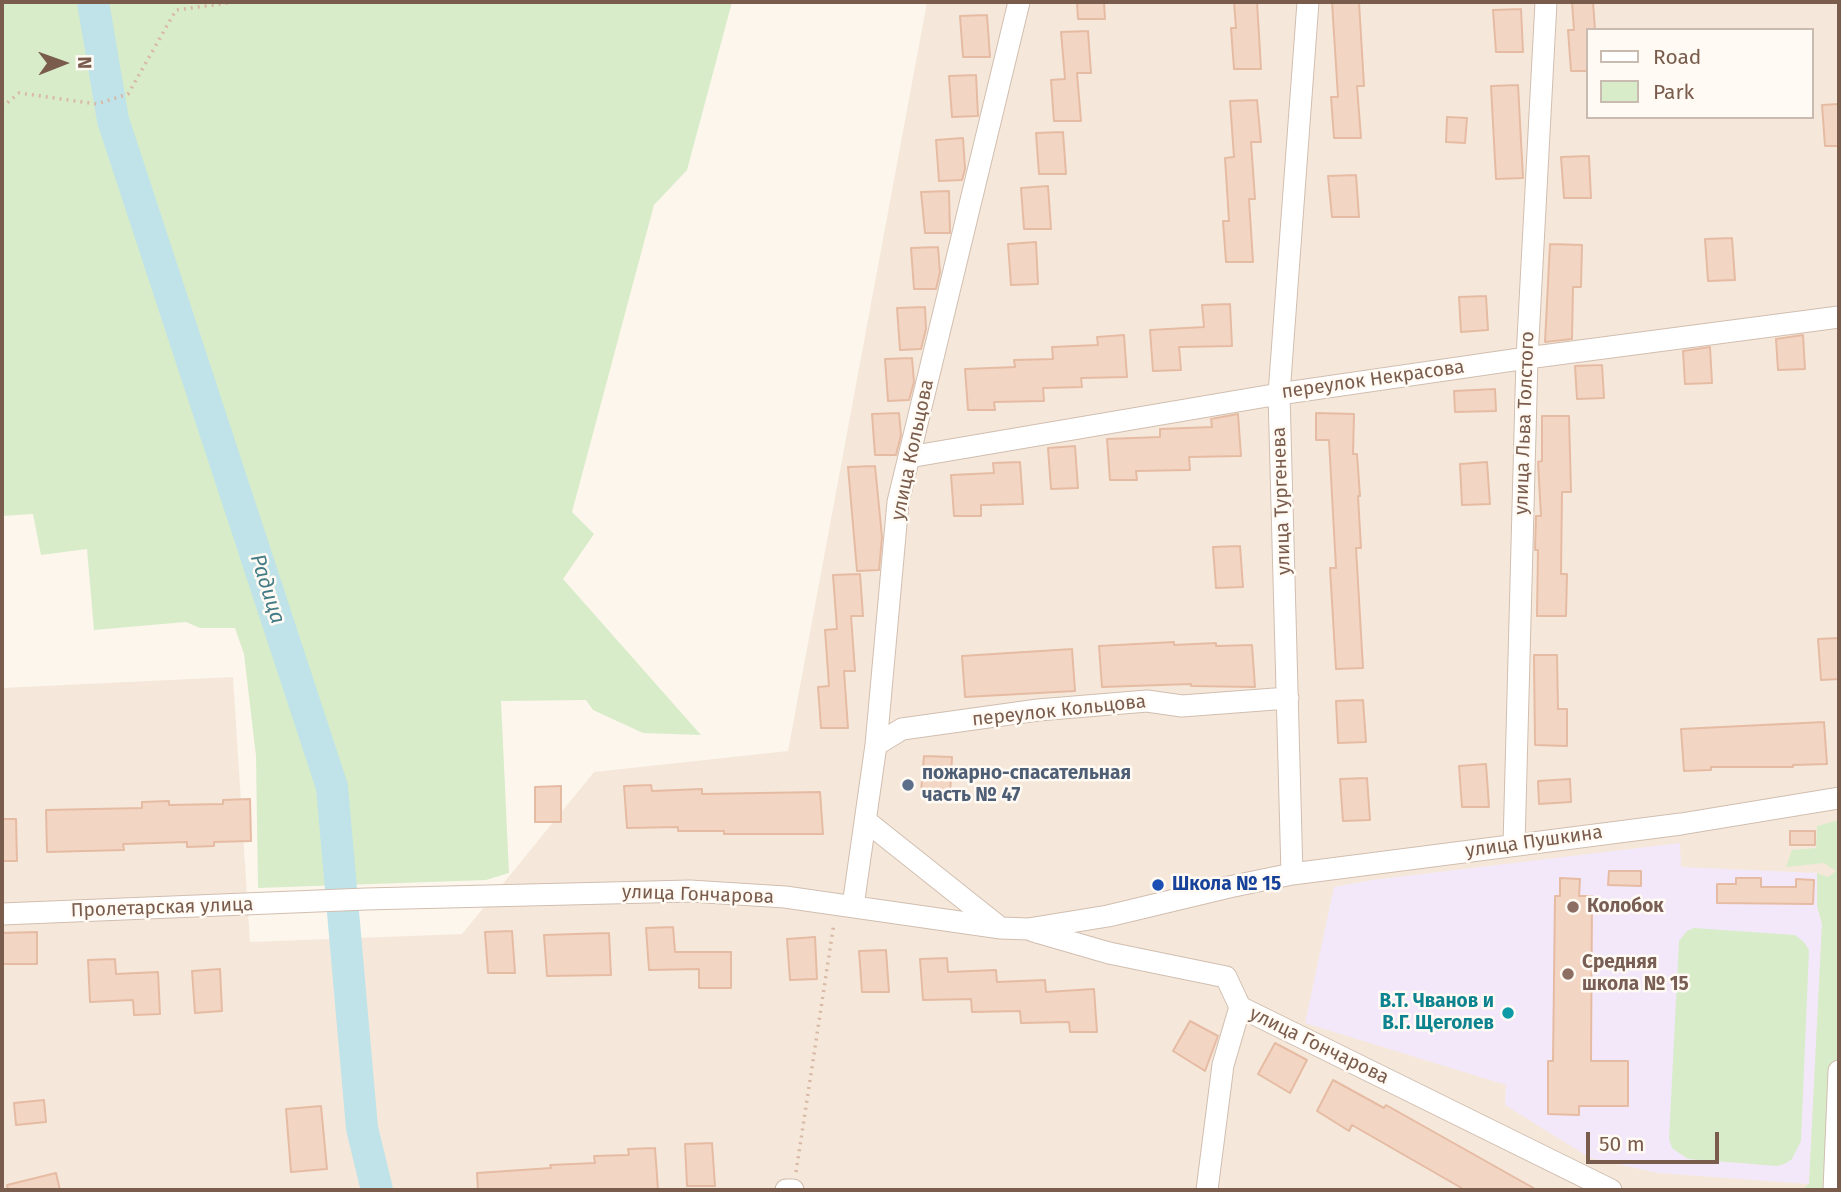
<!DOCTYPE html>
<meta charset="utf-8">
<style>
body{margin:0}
#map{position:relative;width:1841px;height:1192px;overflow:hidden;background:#fdf6ec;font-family:"Fira Sans",sans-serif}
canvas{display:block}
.frame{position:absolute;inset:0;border:4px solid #7a5c4d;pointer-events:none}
.legend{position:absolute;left:1586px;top:28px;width:228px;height:91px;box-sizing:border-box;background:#fffaf3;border:2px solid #cabbb1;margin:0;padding:9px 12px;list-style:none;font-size:21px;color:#7a5c4d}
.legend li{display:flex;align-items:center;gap:14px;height:35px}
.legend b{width:35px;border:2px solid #cabbb1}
.north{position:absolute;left:28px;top:28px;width:70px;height:70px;-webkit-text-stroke:5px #fffaf3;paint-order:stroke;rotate:89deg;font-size:19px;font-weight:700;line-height:28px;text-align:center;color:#7a5c4d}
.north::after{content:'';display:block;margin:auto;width:24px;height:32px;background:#7a5c4d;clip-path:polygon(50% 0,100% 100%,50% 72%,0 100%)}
.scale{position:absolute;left:1586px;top:1132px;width:133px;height:32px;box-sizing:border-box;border:4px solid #7a5c4d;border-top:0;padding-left:9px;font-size:21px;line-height:24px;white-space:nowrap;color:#7a5c4d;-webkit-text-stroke:5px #fffaf3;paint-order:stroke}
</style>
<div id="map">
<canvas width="1841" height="1192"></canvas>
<div class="frame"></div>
<ul class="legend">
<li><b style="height:9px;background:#fff"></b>Road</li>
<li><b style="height:19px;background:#d8ecc9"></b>Park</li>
</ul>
<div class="north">N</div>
<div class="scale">50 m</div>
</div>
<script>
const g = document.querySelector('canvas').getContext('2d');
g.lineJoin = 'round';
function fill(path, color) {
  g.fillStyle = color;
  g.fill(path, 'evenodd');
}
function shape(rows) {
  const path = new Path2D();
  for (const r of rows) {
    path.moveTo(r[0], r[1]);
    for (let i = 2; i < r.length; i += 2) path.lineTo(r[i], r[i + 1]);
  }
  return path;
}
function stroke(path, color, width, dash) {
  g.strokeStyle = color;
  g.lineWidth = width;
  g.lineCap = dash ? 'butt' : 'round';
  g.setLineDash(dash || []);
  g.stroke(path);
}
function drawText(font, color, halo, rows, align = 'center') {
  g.font = font + ' "Fira Sans",sans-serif';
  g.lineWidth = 5;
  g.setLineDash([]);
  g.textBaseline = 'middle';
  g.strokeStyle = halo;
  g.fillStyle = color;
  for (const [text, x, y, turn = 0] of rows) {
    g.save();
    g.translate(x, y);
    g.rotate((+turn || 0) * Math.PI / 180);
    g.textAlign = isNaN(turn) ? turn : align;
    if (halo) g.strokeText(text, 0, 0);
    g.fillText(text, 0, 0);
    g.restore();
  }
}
const residential = shape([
 [927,2,1839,2,1839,1190,2,1190,2,688,233,677,250,942,462,934,594,772,788,751],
 [1587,30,1811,30,1811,117,1587,117]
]);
const education = shape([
 [1680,843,1681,867,1817,873,1817,906,1822,924,1809,1184,1658,1173,1590,1158,1505,1105,1506,1085,1305,1023,1334,887,1372,880]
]);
const green = shape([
 [2,2,732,2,687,170,654,205,572,512,594,534,563,579,701,735,643,733,593,710,586,700,501,701,509,873,486,880,258,888,256,756,244,654,235,628,200,628,186,622,94,630,87,549,41,555,33,514,2,516],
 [1839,820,1839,1190,1801,1190,1809,1184,1822,924,1817,906,1817,873,1828,877,1836,871,1824,863,1786,867,1792,850,1816,848,1817,826],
 [1694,928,1795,935,1804,942,1809,950,1801,1141,1792,1159,1786,1163,1778,1166,1688,1159,1672,1148,1669,1139,1679,941,1687,931]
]);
const river = shape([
 [93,2,113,120,332,787,362,1128,377,1190]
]);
const building = shape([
 [1077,2,1104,2,1105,19,1078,19,1077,2],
 [1234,2,1257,2,1261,69,1234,69,1231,28,1236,28,1234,2],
 [1332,2,1359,2,1364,86,1357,86,1361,138,1334,138,1331,97,1338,97,1332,2],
 [1572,2,1593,2,1595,30,1587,30,1587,71,1571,71,1568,30,1574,30,1572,2],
 [1521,9,1523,52,1496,52,1493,10,1521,9],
 [987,15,990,57,963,57,960,16,987,15],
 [1088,31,1091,73,1077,73,1081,121,1054,121,1051,80,1065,79,1061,32,1088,31],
 [976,75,978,116,952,117,949,76,976,75],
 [1518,85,1523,178,1496,179,1491,86,1518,85],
 [1257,100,1261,142,1251,142,1255,199,1249,199,1253,262,1226,262,1223,221,1229,221,1225,158,1234,157,1230,101,1257,100],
 [1839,104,1839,146,1825,146,1822,105,1839,104],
 [1447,117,1467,118,1465,143,1446,142,1447,117],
 [1063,132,1066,174,1039,174,1036,133,1063,132],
 [963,138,965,169,962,180,939,181,936,140,963,138],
 [1589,156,1591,198,1564,198,1561,157,1589,156],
 [1356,175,1359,217,1332,217,1328,176,1356,175],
 [1048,186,1051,229,1024,229,1021,188,1048,186],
 [949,191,950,233,925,233,921,192,949,191],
 [1732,238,1735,280,1708,281,1705,239,1732,238],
 [1036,242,1038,284,1011,285,1008,244,1036,242],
 [1550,244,1582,245,1581,287,1573,287,1572,339,1545,342,1550,244],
 [938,247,940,272,936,289,914,289,911,248,938,247],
 [1486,296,1488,330,1461,332,1459,297,1486,296],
 [1230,304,1232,346,1179,347,1181,370,1153,371,1150,330,1204,327,1202,305,1230,304],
 [925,307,926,329,921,349,900,350,897,308,925,307],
 [1124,335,1127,377,1081,378,1082,387,1043,388,1044,401,994,402,995,410,968,410,965,369,1015,367,1014,360,1053,359,1052,347,1098,345,1097,337,1124,335],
 [1803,335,1805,369,1778,370,1776,339,1803,335],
 [1710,347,1712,383,1685,384,1683,351,1710,347],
 [912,358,914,382,909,400,888,401,885,359,912,358],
 [1602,365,1604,398,1577,399,1575,366,1602,365],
 [1495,389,1496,411,1455,412,1454,391,1495,389],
 [899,413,901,435,896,455,875,455,872,414,899,413],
 [1316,413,1354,414,1353,454,1357,454,1360,496,1358,496,1361,548,1356,548,1363,668,1336,669,1330,568,1336,568,1329,440,1316,440,1316,413],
 [1238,414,1241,456,1189,457,1190,470,1136,471,1137,480,1110,480,1107,439,1160,437,1160,429,1212,427,1211,419,1238,414],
 [1542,416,1569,416,1571,492,1562,492,1561,574,1567,574,1566,616,1537,616,1538,550,1535,550,1536,516,1541,516,1538,462,1542,461,1542,416],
 [1075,446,1078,488,1051,489,1048,448,1075,446],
 [1020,462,1023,504,981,505,981,516,954,516,951,475,994,473,993,463,1020,462],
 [1487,462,1490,504,1462,505,1460,464,1487,462],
 [875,466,882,537,879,570,857,571,848,467,875,466],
 [1240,546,1243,587,1216,588,1213,547,1240,546],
 [860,574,863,616,851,616,855,671,844,671,848,728,821,728,818,687,829,686,825,630,837,629,833,575,860,574],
 [1839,638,1839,679,1821,680,1818,639,1839,638],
 [1174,642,1174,645,1216,643,1216,646,1252,645,1255,687,1191,686,1191,684,1102,687,1099,646,1174,642],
 [1072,649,1075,691,965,697,962,656,1072,649],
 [1534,655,1557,655,1558,709,1567,709,1567,746,1535,745,1534,655],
 [1363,700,1366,742,1338,743,1336,701,1363,700],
 [1824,722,1827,764,1793,765,1793,767,1711,767,1711,770,1684,771,1681,729,1824,722],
 [924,756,952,757,950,794,921,792,924,756],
 [1486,764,1489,807,1462,807,1459,766,1486,764],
 [1367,778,1370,820,1343,821,1340,779,1367,778],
 [1570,779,1571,802,1539,804,1538,781,1570,779],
 [651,785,652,791,702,789,702,794,820,792,823,834,724,834,724,831,678,831,678,827,627,828,624,786,651,785],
 [561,786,561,822,535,822,535,787,561,786],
 [250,799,251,841,214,842,214,846,187,847,187,842,123,844,124,850,47,852,46,810,142,808,142,802,169,801,169,805,223,804,223,800,250,799],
 [2,819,16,819,17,861,2,861,2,819],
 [1790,831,1815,831,1815,845,1790,845,1790,831],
 [1609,871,1641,871,1641,886,1608,885,1609,871],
 [1560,878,1580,879,1579,896,1592,896,1591,1061,1628,1061,1628,1106,1579,1106,1579,1115,1548,1114,1548,1061,1553,1061,1555,896,1560,896,1560,878],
 [1736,878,1761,878,1761,887,1796,887,1796,879,1814,880,1813,904,1717,903,1717,884,1736,884,1736,878],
 [673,927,675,952,731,952,731,988,699,988,699,969,649,970,646,928,673,927],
 [512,931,515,973,488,973,485,932,512,931],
 [37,932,37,964,2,964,2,933,37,932],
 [609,933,611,975,547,976,544,935,609,933],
 [815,937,817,979,790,980,787,939,815,937],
 [886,950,889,992,862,992,859,951,886,950],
 [947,958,948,972,996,970,997,982,1045,980,1046,992,1094,989,1097,1032,1070,1032,1069,1022,1021,1023,1020,1011,972,1012,971,999,923,1000,920,959,947,958],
 [115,959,116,974,158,972,160,1014,134,1015,133,1000,90,1002,88,960,115,959],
 [220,969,222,1011,195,1013,192,971,220,969],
 [1190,1021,1218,1036,1205,1071,1173,1051,1190,1021],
 [1275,1043,1307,1060,1290,1093,1258,1074,1275,1043],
 [1333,1080,1384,1108,1386,1105,1537,1190,1465,1190,1352,1125,1349,1131,1317,1111,1333,1080],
 [44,1100,46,1122,16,1125,14,1103,44,1100],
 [321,1106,327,1169,291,1172,286,1109,321,1106],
 [712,1143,715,1186,687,1186,685,1144,712,1143],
 [655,1148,658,1190,478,1190,477,1173,551,1168,550,1165,595,1163,594,1156,629,1155,628,1149,655,1148],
 [56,1173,60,1190,8,1190,7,1185,56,1173]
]);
const path = shape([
 [2,107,19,93,97,104,128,94,176,10,235,2],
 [796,1172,834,923]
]);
const minor = shape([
 [909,457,1279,394,1527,358,1839,317],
 [876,745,902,729,1038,710,1147,701,1182,706,1288,698],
 [866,821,998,926],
 [1514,845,1527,358,1546,2],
 [1292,874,1279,394,1308,2],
 [853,906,876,745,898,502,1019,2],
 [2,914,366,899,690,891,785,897,1001,928,1028,929,1108,916,1229,887,1292,874,1681,824,1839,798],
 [1033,931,1109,953,1226,977,1240,1007,1611,1190],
 [786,1190,793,1190],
 [1207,1190,1223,1065,1240,1007],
 [1834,1190,1839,1071]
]);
const markers = [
 [908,785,7,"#5c6f8a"],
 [1158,885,7,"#1a4fb4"],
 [1573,907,7,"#8d6e63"],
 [1568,974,7,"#8d6e63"],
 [1508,1013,7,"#0f9aa8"]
];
const streetNames = [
 ["переулок Некрасова",1373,380,-8],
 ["улица Льва Толстого",1525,423,-88],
 ["улица Кольцова",913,450,-78],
 ["улица Тургенева",1282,501,-92],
 ["переулок Кольцова",1059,711,-6],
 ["улица Пушкина",1534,842,-8],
 ["улица Гончарова",698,895,2],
 ["Пролетарская улица",162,908,-2],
 ["улица Гончарова",1319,1046,26]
];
const serviceNames = [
 ["пожарно-спасательная",922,774],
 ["часть № 47",922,796]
];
const transitNames = [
 ["Школа № 15",1172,885]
];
const educationNames = [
 ["Колобок",1587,907],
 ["Средняя",1582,963],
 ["школа № 15",1582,985]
];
const cultureNames = [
 ["В.Т. Чванов и",1494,1002],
 ["В.Г. Щеголев",1494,1024]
];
const waterNames = [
 ["Радица",267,589,72]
];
fill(residential, '#f5e8da');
fill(education, '#f3e8fa');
fill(green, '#d8ecc9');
stroke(river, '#bfe3e8', 32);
fill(building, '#f3d5c3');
stroke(building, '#e6bba3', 2);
stroke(minor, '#d1beb0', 23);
stroke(path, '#d9b8a5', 3.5, [2, 5]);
stroke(minor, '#fff', 21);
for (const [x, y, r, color] of markers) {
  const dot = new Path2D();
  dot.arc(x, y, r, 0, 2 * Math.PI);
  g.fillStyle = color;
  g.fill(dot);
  stroke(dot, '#fffaf3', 2.5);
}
drawText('19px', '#7a5c4d', '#fffaf3', streetNames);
drawText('bold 19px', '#4e5e75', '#fffaf3', serviceNames, 'left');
drawText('bold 19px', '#164399', '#fffaf3', transitNames, 'left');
drawText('bold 19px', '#785e54', '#fffaf3', educationNames, 'left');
drawText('bold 19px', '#0d838f', '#fffaf3', cultureNames, 'right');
drawText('italic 21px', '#437c86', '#fffaf3', waterNames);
</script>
